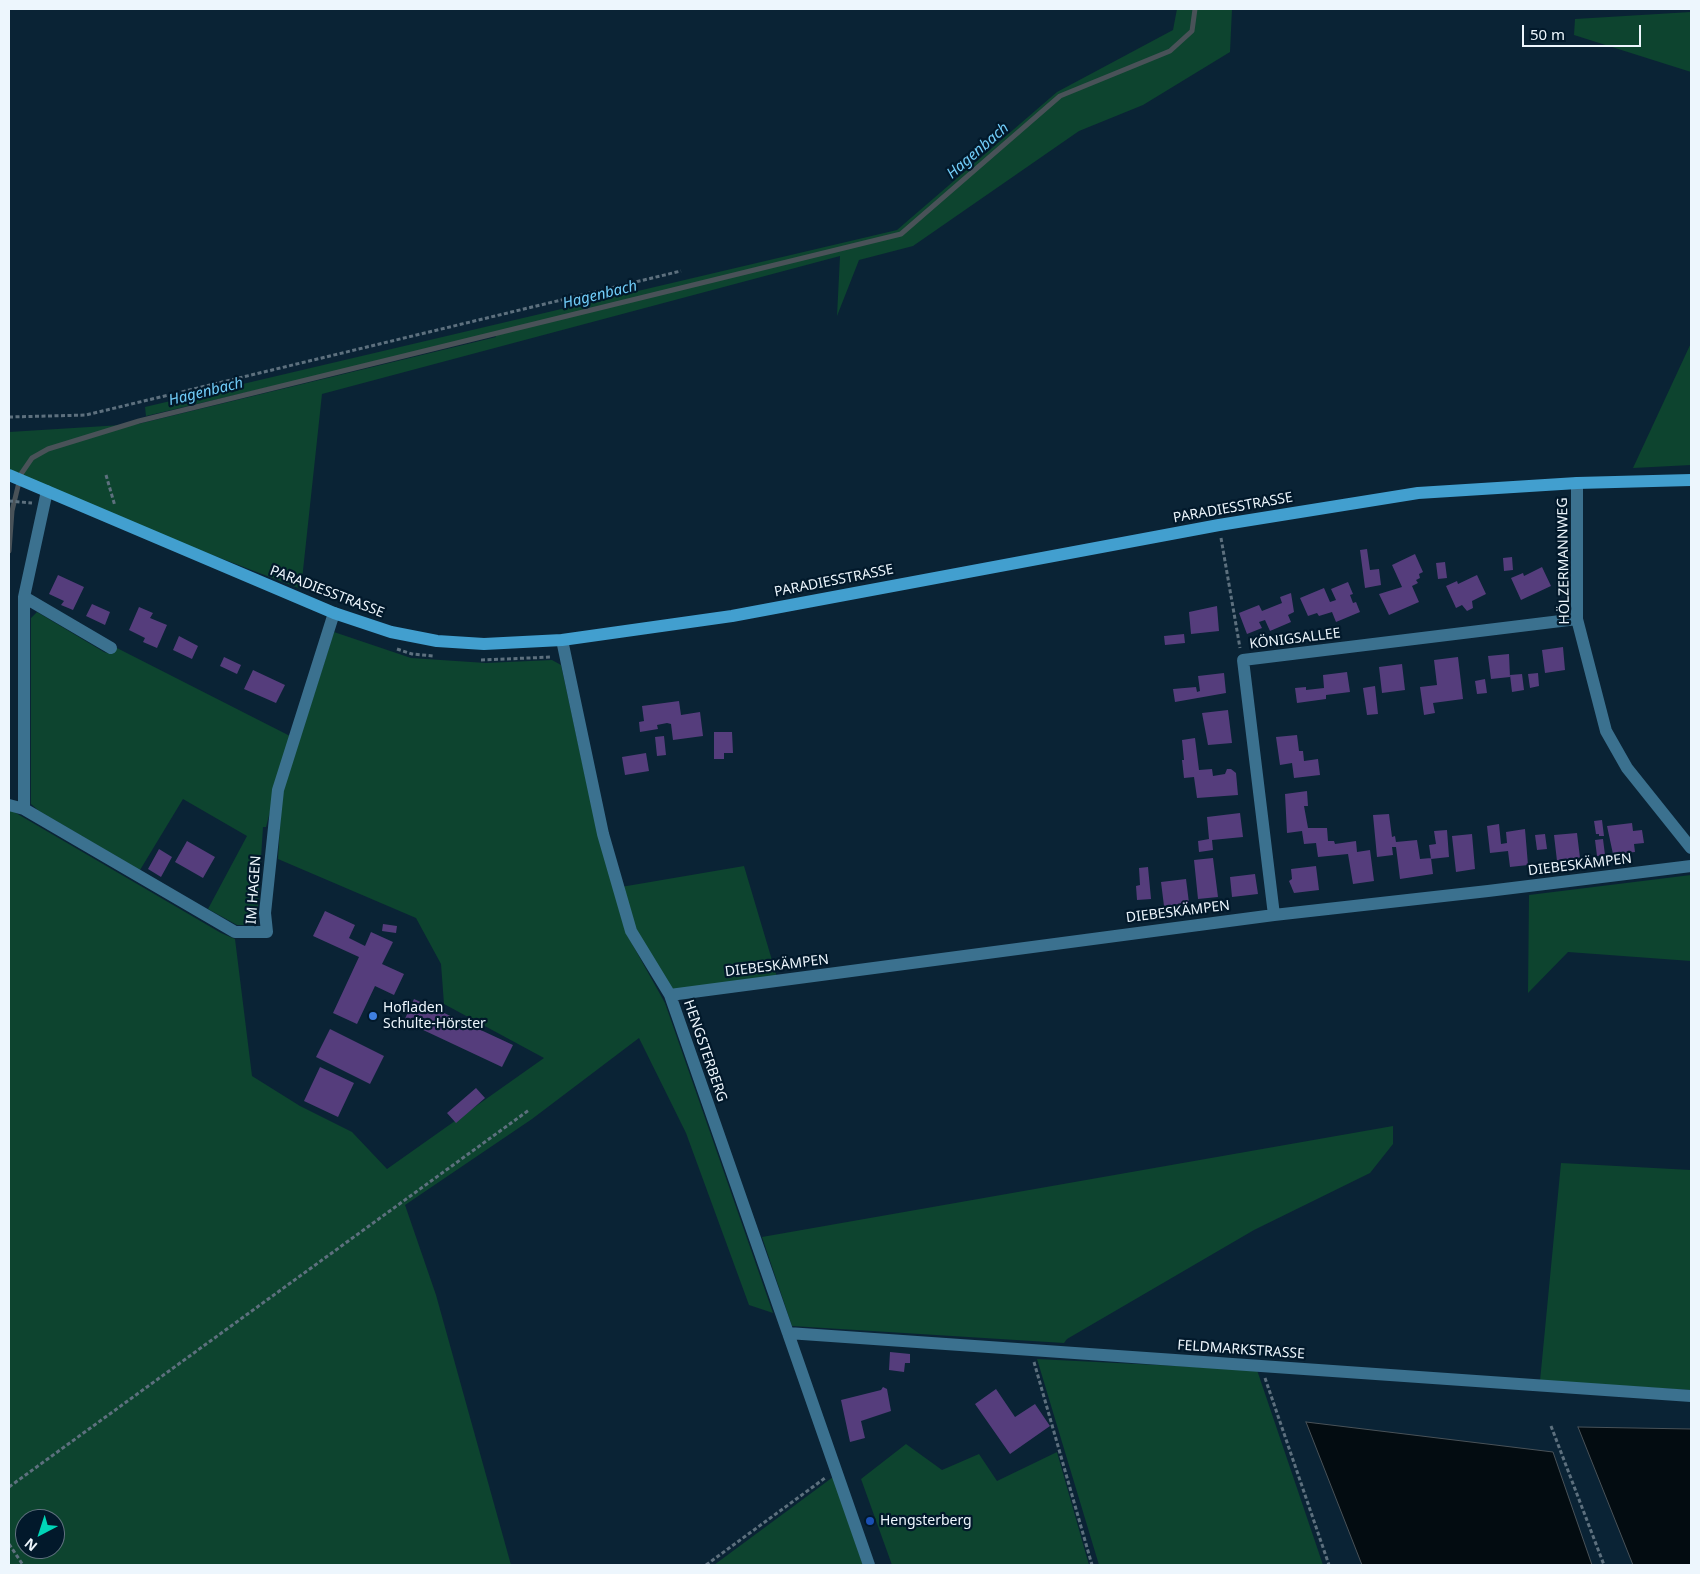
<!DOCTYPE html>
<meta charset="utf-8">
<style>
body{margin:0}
#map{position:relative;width:1700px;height:1574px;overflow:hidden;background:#0a2335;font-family:"Noto Sans",sans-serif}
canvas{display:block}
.frame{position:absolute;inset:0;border:10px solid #edf6fd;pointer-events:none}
.north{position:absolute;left:15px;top:1509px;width:50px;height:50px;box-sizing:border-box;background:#02192b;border:1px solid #60717f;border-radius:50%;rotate:220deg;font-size:14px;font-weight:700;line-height:20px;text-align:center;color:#edf6fd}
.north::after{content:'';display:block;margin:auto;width:18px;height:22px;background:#00d5b7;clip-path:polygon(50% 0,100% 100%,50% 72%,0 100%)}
.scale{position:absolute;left:1522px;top:25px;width:119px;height:22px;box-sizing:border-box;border:2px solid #edf6fd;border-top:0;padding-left:6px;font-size:15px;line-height:18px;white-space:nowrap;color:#edf6fd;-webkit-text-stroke:4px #02192b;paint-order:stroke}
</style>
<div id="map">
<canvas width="1700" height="1574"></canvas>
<div class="frame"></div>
<div class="north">N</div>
<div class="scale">50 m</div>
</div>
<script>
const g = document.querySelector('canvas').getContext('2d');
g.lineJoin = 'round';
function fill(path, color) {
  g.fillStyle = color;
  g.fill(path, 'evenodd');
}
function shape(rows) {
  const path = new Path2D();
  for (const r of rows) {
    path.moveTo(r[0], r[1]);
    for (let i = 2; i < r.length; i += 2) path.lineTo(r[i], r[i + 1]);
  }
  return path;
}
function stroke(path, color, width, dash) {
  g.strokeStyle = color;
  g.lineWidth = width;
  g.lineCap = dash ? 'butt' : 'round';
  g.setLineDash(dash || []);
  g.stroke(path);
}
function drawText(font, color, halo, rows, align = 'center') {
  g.font = font + ' "Noto Sans",sans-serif';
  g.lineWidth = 4.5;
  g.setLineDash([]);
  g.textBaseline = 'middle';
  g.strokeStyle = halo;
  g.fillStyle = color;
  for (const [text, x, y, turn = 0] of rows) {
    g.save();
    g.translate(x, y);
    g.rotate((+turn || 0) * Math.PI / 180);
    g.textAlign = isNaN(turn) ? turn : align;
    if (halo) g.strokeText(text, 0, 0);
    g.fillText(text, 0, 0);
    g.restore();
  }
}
const green = shape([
 [1177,9,1232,9,1230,52,1143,105,1079,131,913,246,859,260,837,316,840,256,322,394,301,589,134,525,9,471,9,432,138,424,496,337,495,334,146,416,145,407,897,230,1057,92,1173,30],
 [1691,12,1691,72,1574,35,1575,19],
 [1691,343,1691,465,1633,468],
 [37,612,104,652,110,654,113,646,290,736,266,827,263,827,257,920,250,925,237,925,208,909,247,836,183,799,140,870,39,811,31,804,31,618],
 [334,632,411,658,486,663,552,660,561,665,598,835,626,933,665,1003,773,1313,749,1305,686,1133,639,1038,532,1119,405,1205,436,1295,511,1565,9,1565,9,809,221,933,235,939,252,1076,300,1106,352,1132,387,1169,544,1058,444,1004,441,964,416,918,278,859,282,794],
 [25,1519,55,1519,55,1549,25,1549],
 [744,866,777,977,671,992,633,931,621,887],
 [1691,875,1691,961,1568,952,1528,993,1529,895],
 [1393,1126,1393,1144,1370,1173,1254,1230,1067,1339,1064,1343,792,1326,762,1237],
 [1561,1163,1691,1170,1691,1390,1540,1381],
 [1037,1359,1257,1370,1323,1565,1099,1565],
 [906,1444,942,1470,979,1454,997,1481,1057,1452,1089,1565,892,1565,861,1479],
 [833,1477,863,1565,714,1565]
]);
const water = shape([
 [1306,1422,1553,1452,1592,1565,1362,1565,1306,1422],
 [1578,1427,1691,1429,1691,1565,1633,1565,1578,1427]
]);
const stream = shape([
 [9,551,12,511,21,474,32,458,48,449,139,421,901,234,1060,96,1170,51,1192,31,1195,9]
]);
const building = shape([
 [1367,549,1370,570,1379,569,1381,585,1365,588,1360,550],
 [1415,554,1423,572,1419,574,1420,578,1416,580,1418,583,1412,586,1419,602,1389,615,1379,594,1402,587,1392,565],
 [1512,557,1513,570,1504,571,1503,558],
 [1445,562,1447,578,1438,579,1436,563],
 [1542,567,1551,586,1521,600,1511,578,1523,573,1524,576],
 [58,575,84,587,73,610,61,605,64,601,49,594],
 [1477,575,1486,594,1472,601,1473,608,1467,611,1462,605,1456,608,1446,586,1457,581,1458,584],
 [1348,582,1353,594,1350,595,1353,603,1356,602,1360,612,1336,622,1332,612,1319,616,1317,613,1308,616,1300,598,1324,588,1330,602,1336,600,1331,589],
 [1291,593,1294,612,1288,615,1291,622,1270,631,1265,620,1259,622,1262,628,1247,634,1239,613,1259,605,1262,611,1282,603,1280,597],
 [92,604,110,612,105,625,86,616],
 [1217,606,1219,631,1191,634,1189,612],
 [139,607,153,613,150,618,167,625,157,648,143,642,145,638,129,630],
 [1184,634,1185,643,1165,645,1164,636],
 [179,636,198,646,192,659,173,650],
 [1563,647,1565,670,1545,673,1542,650],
 [1509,654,1510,677,1491,679,1488,656],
 [224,657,241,665,237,674,220,666],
 [1458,657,1463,699,1433,703,1435,713,1424,715,1420,687,1437,685,1434,660],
 [1402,664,1405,690,1382,693,1379,667],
 [253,670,285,685,276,703,244,689],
 [1347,672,1350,692,1326,695,1326,699,1297,703,1295,688,1306,687,1306,690,1324,688,1323,675],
 [1224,673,1226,693,1175,702,1173,689,1196,687,1197,692,1200,691,1198,676],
 [1538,673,1539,686,1530,688,1528,674],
 [1522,674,1524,690,1512,692,1510,675],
 [1485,679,1487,693,1477,694,1475,681],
 [1375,686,1378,714,1367,715,1363,688],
 [679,701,681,715,700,712,703,736,673,740,671,724,667,723,657,725,658,729,640,732,639,722,644,721,642,706],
 [1228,710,1232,743,1208,745,1202,713],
 [714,732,732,732,733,753,724,753,724,759,714,759],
 [1297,735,1299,751,1303,751,1304,761,1318,759,1320,775,1294,778,1292,763,1280,765,1276,737],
 [664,736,666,755,657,756,655,737],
 [1195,738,1199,770,1212,769,1213,776,1225,774,1227,769,1231,769,1236,773,1238,795,1197,798,1194,777,1184,778,1182,760,1184,760,1182,740],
 [646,753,649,771,625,775,622,757],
 [1307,791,1308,806,1304,806,1308,828,1327,828,1328,841,1334,841,1335,844,1356,841,1357,852,1370,850,1374,881,1353,884,1348,854,1318,857,1316,843,1304,844,1302,831,1287,833,1285,794],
 [1240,813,1243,837,1212,840,1213,850,1199,852,1198,841,1209,839,1207,817],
 [1389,814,1392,837,1395,836,1396,842,1417,840,1420,859,1431,858,1433,874,1400,879,1396,847,1392,847,1393,855,1377,857,1373,815],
 [1602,820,1604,836,1599,836,1599,834,1596,834,1594,821],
 [1632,823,1633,831,1642,830,1644,843,1634,844,1635,852,1613,854,1607,826],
 [1499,824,1501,844,1507,843,1506,832,1525,829,1528,865,1510,867,1508,851,1490,853,1487,826],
 [1447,830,1449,857,1431,859,1429,845,1436,844,1434,831],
 [1577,833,1580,858,1557,861,1554,835],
 [1472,834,1475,869,1456,872,1452,836],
 [1545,834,1547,849,1537,850,1535,835],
 [1603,839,1605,855,1597,856,1595,840],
 [187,841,215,857,203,878,175,862],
 [159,849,172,857,161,877,148,869],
 [1213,858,1218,897,1198,899,1194,860],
 [1316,866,1319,890,1294,893,1289,881,1292,879,1291,869],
 [1148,867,1151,899,1137,900,1136,886,1140,885,1139,868],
 [1255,874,1258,894,1232,897,1230,877],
 [1186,879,1189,903,1164,906,1161,882],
 [325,911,355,925,349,938,365,946,371,932,393,942,382,964,404,974,394,995,375,986,357,1024,333,1013,359,957,313,936],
 [383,924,397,926,396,933,382,931],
 [414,999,513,1045,502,1067,404,1021],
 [330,1029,384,1056,370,1084,316,1057],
 [320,1067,354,1083,338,1117,304,1101],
 [476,1088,485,1098,456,1123,447,1113],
 [890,1352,910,1354,910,1363,905,1363,904,1372,889,1370],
 [883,1387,887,1389,891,1411,861,1421,865,1438,850,1442,841,1400,881,1390],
 [996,1389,1015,1417,1035,1404,1050,1426,1010,1454,975,1404]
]);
const path = shape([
 [9,417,86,415,681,271],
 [106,475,115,506],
 [9,501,32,503],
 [1221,538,1240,648],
 [397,649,412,654,433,656],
 [481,660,552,657],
 [1034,1362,1092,1565],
 [1265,1378,1329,1565],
 [1551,1426,1604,1565],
 [9,1487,529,1110],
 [9,1544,23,1565],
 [706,1565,825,1478]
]);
const minor = shape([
 [1577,483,1577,619,1606,731,1627,768,1691,848],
 [24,597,111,648],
 [562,640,603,834,631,931,670,995,869,1565],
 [9,805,24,809,235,932,267,932,265,913,278,790,334,613],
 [24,809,24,597,47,491],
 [1274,915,1243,660,1577,619],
 [670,995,1274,915,1488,891,1691,866],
 [788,1333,1691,1396]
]);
const secondary = shape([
 [9,475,334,613,391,632,437,641,484,644,562,640,732,616,1219,525,1418,493,1577,483,1691,480]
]);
const markers = [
 [373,1016,5,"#3f7fe0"],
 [870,1521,5,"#1a4fb4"]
];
const streetNames = [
 ["PARADIESSTRASSE",1233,508,-10],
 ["HÖLZERMANNWEG",1564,561,-91],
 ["PARADIESSTRASSE",834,581,-11],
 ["PARADIESSTRASSE",327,592,21],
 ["KÖNIGSALLEE",1295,639,-7],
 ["DIEBESKÄMPEN",1580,865,-7],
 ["IM HAGEN",254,890,-86],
 ["DIEBESKÄMPEN",1178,912,-7],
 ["DIEBESKÄMPEN",777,966,-7],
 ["HENGSTERBERG",705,1051,71],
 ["FELDMARKSTRASSE",1241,1350,4]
];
const poiNames = [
 ["Hofladen",383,1008],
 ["Schulte-Hörster",383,1024],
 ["Hengsterberg",880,1521]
];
const waterNames = [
 ["Hagenbach",978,151,-41],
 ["Hagenbach",600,295,-14],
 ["Hagenbach",206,392,-14]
];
fill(green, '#0d442f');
fill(water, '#030c11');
stroke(water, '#495258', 1);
stroke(stream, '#495258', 5);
fill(building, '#553d7c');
stroke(path, '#5d707e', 3, [4, 2.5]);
stroke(minor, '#3b718f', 12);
stroke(secondary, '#429fcf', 12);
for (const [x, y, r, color] of markers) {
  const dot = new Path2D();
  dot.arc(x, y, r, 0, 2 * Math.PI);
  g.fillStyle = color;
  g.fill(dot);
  stroke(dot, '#02192b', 2);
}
drawText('14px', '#edf6fd', '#02192b', streetNames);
drawText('14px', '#edf6fd', '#02192b', poiNames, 'left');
drawText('italic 15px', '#71cdf9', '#02192b', waterNames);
</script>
